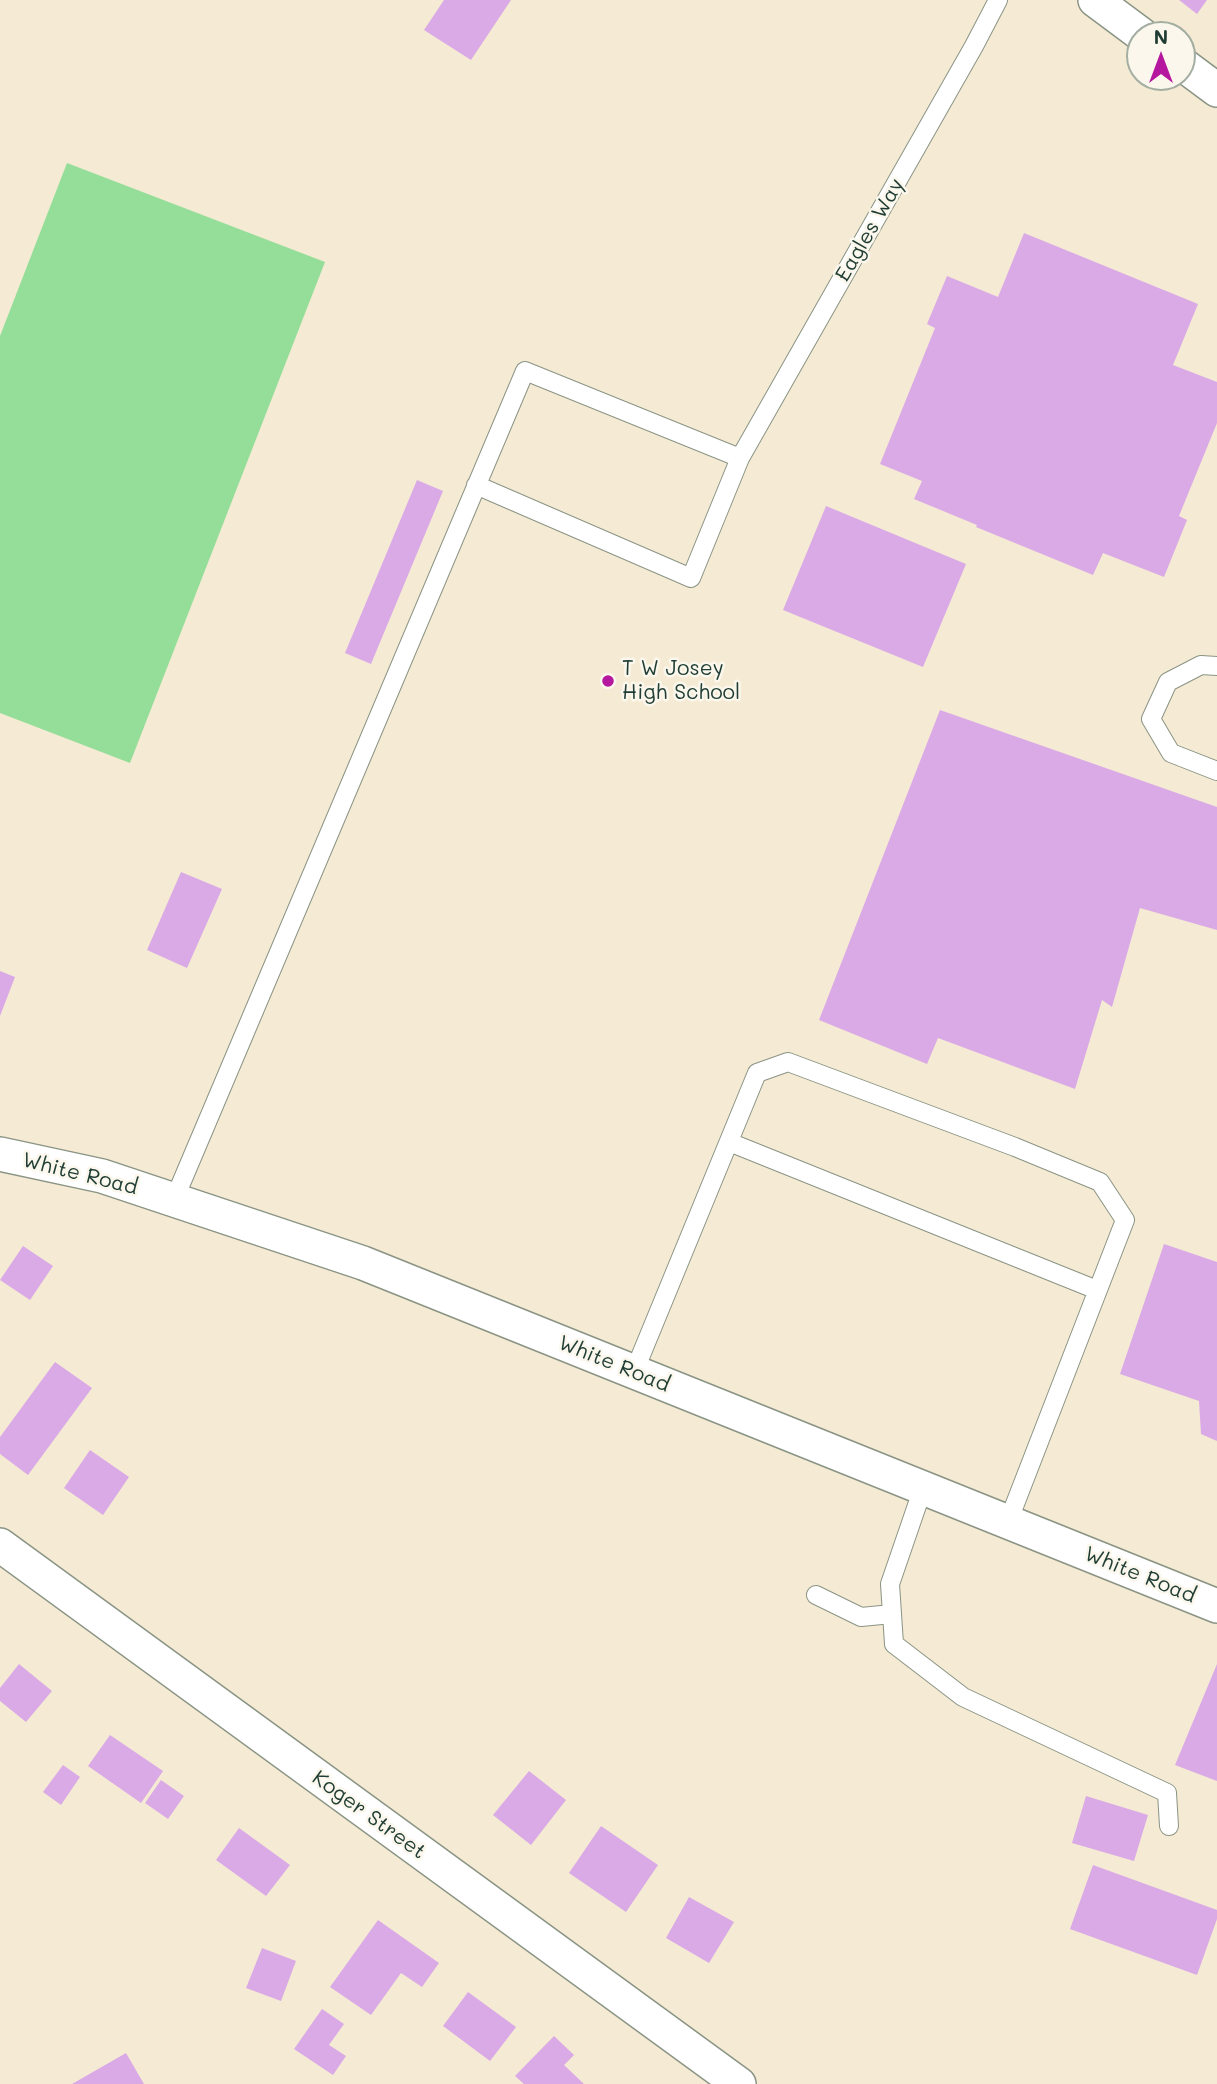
<!DOCTYPE html>
<style>
body{margin:0}
#map{position:relative;width:1217px;height:2084px;overflow:hidden;background:#f5ead4;font-family:Mali,sans-serif}
canvas{display:block}
.north{position:absolute;left:1126px;top:21px;width:70px;height:70px;box-sizing:border-box;background:#fbf7ec;border:2px solid #a3ada2;border-radius:50%;rotate:0deg;font-size:19px;font-weight:700;line-height:28px;text-align:center;color:#1f3d34}
.north::after{content:'';display:block;margin:auto;width:24px;height:32px;background:#b5179e;clip-path:polygon(50% 0,100% 100%,50% 72%,0 100%)}
</style>
<div id="map">
<canvas width="1217" height="2084"></canvas>
<div class="north">N</div>
</div>
<script>
const g = document.querySelector('canvas').getContext('2d');
g.lineJoin = 'round';
function fill(path, color) {
  g.fillStyle = color;
  g.fill(path, 'evenodd');
}
function shape(rows) {
  const path = new Path2D();
  for (const r of rows) {
    path.moveTo(r[0], r[1]);
    for (let i = 2; i < r.length; i += 2) path.lineTo(r[i], r[i + 1]);
  }
  return path;
}
function stroke(path, color, width, dash) {
  g.strokeStyle = color;
  g.lineWidth = width;
  g.lineCap = dash ? 'butt' : 'round';
  g.setLineDash(dash || []);
  g.stroke(path);
}
function drawText(font, color, halo, rows, align = 'center') {
  g.font = font + ' Mali,sans-serif';
  g.lineWidth = 5;
  g.setLineDash([]);
  g.textBaseline = 'middle';
  g.strokeStyle = halo;
  g.fillStyle = color;
  for (const [text, x, y, turn = 0] of rows) {
    g.save();
    g.translate(x, y);
    g.rotate((+turn || 0) * Math.PI / 180);
    g.textAlign = isNaN(turn) ? turn : align;
    if (halo) g.strokeText(text, 0, 0);
    g.fillText(text, 0, 0);
    g.restore();
  }
}
const green = shape([
 [67,163,325,262,130,763,0,713,0,336]
]);
const building = shape([
 [444,0,511,0,471,60,424,30],
 [1179,0,1207,0,1197,14],
 [1024,233,1198,304,1173,365,1217,382,1217,423,1179,516,1187,520,1164,577,1103,553,1093,575,976,527,977,525,914,499,922,481,880,464,935,328,927,324,947,276,998,297],
 [417,480,443,491,371,664,345,653],
 [826,506,966,564,923,667,783,610],
 [940,710,1217,807,1217,930,1140,908,1112,1007,1102,1000,1075,1089,938,1038,927,1064,819,1020],
 [181,872,222,889,187,968,147,950],
 [0,971,15,977,0,1016],
 [1164,1244,1217,1262,1217,1441,1201,1434,1199,1401,1120,1374],
 [23,1246,53,1266,30,1300,0,1280],
 [55,1362,92,1388,28,1475,0,1454,0,1437],
 [90,1450,129,1477,103,1515,64,1488],
 [19,1664,52,1691,26,1722,0,1701,0,1688],
 [1217,1664,1217,1781,1175,1765],
 [110,1735,163,1771,141,1803,88,1766],
 [63,1765,80,1777,61,1805,43,1792],
 [529,1771,566,1800,531,1845,493,1815],
 [161,1780,184,1796,168,1819,145,1803],
 [1086,1796,1148,1815,1134,1861,1072,1843],
 [601,1826,658,1865,626,1912,569,1873],
 [239,1828,290,1865,266,1896,216,1860],
 [1093,1865,1217,1910,1217,1919,1197,1975,1070,1929],
 [689,1897,734,1922,709,1963,666,1938],
 [378,1920,439,1963,422,1987,401,1973,371,2015,330,1987],
 [262,1948,296,1961,281,2001,246,1988],
 [468,1992,516,2027,490,2061,443,2026],
 [322,2009,344,2024,329,2045,346,2056,333,2075,294,2049],
 [554,2036,574,2055,564,2065,584,2084,524,2084,515,2076],
 [126,2053,144,2084,72,2084]
]);
const lane = shape([
 [476,485,691,578,740,458,974,46,998,0],
 [1217,666,1201,665,1168,682,1151,719,1171,753,1217,771],
 [729,1142,1097,1290],
 [174,1200,525,371,740,458],
 [634,1372,757,1073,788,1062,1015,1147,1100,1182,1125,1220,1008,1522],
 [923,1488,890,1584,894,1644,963,1697,1167,1793,1169,1826],
 [816,1595,861,1617,892,1614]
]);
const street = shape([
 [1095,0,1142,35],
 [1182,64,1217,90],
 [0,1154,102,1176,363,1263,1217,1606],
 [0,1545,739,2084]
]);
const markers = [
 [608,681,7,"#b5179e"]
];
const streetNames = [
 ["Eagles Way",870,230,-60],
 ["White Road",80,1174,14],
 ["White Road",614,1364,22],
 ["White Road",1140,1575,22],
 ["Koger Street",369,1815,36]
];
const poiNames = [
 ["T W Josey",622,669],
 ["High School",622,693]
];
fill(green, '#95de99');
fill(building, '#daaae6');
stroke(lane, '#8a9484', 20);
stroke(street, '#8a9484', 36);
stroke(lane, '#fff', 18);
stroke(street, '#fff', 33);
for (const [x, y, r, color] of markers) {
  const dot = new Path2D();
  dot.arc(x, y, r, 0, 2 * Math.PI);
  g.fillStyle = color;
  g.fill(dot);
  stroke(dot, '#fbf7ec', 2.5);
}
drawText('21px', '#1f3d34', '#fbf7ec', streetNames);
drawText('21px', '#1f3d34', '#fbf7ec', poiNames, 'left');
</script>
